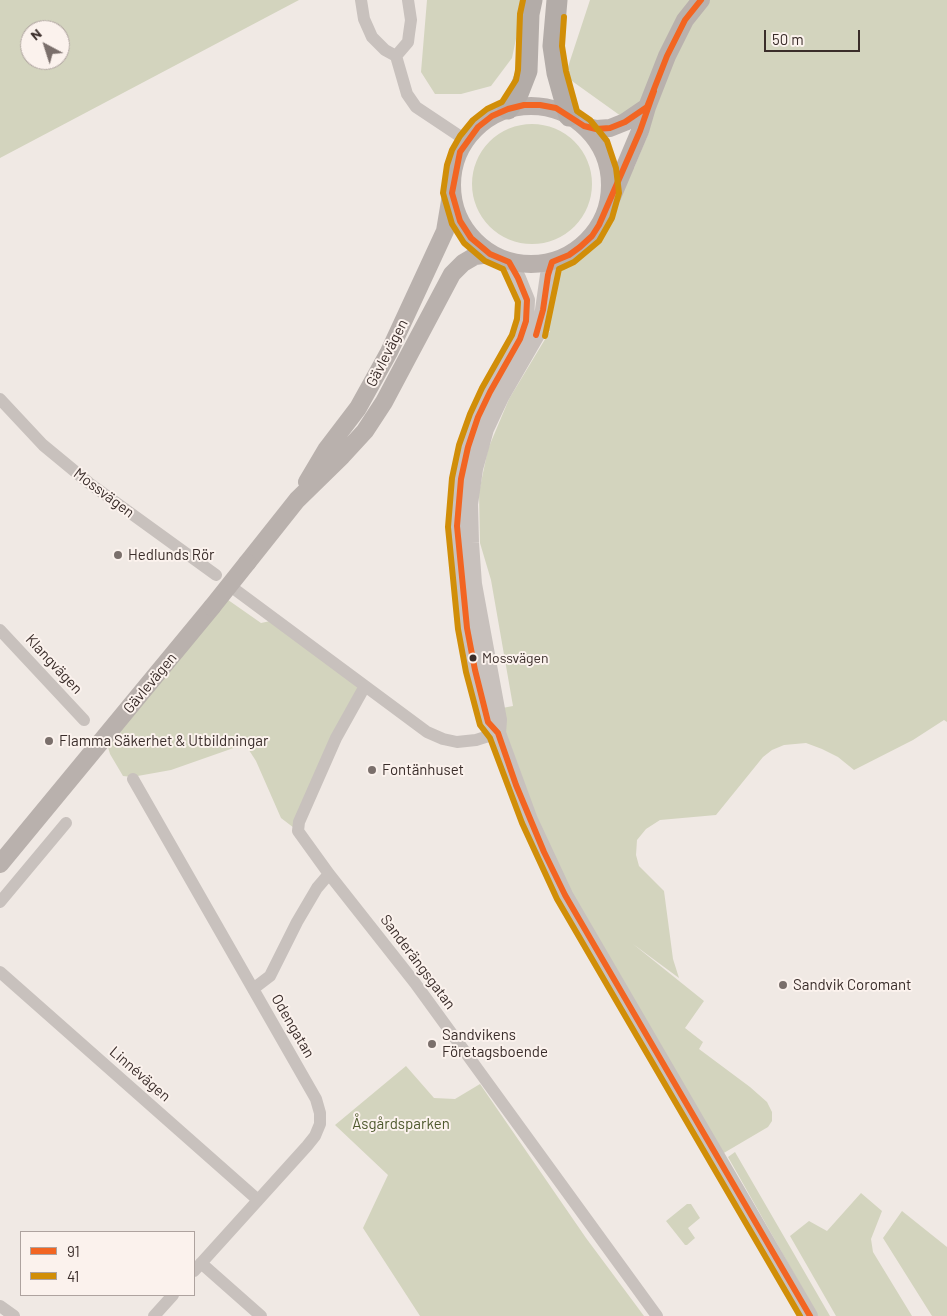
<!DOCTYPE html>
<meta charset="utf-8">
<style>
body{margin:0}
#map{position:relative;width:947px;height:1316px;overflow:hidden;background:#f0e9e4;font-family:Barlow,sans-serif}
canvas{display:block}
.legend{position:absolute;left:20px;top:1231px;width:175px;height:65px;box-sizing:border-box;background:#fbf2ed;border:1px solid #aea39f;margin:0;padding:6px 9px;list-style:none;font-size:15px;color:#3a2d2a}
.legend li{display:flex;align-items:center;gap:10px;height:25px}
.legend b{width:25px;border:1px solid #aea39f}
.north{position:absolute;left:20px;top:20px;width:50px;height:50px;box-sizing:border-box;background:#fbf2ed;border:1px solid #aea39f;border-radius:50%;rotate:320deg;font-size:14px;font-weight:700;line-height:20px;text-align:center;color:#3a2d2a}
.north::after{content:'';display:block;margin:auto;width:18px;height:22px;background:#7a6f6b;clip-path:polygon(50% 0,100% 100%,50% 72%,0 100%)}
.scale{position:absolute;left:764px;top:30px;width:96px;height:22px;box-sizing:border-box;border:2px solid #3a2d2a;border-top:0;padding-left:6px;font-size:15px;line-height:18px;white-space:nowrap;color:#3a2d2a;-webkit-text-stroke:4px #fbf2ed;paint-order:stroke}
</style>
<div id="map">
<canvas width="947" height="1316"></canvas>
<ul class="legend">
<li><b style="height:6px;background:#f26522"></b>91</li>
<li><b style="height:6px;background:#d18e08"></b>41</li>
</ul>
<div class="north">N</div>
<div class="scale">50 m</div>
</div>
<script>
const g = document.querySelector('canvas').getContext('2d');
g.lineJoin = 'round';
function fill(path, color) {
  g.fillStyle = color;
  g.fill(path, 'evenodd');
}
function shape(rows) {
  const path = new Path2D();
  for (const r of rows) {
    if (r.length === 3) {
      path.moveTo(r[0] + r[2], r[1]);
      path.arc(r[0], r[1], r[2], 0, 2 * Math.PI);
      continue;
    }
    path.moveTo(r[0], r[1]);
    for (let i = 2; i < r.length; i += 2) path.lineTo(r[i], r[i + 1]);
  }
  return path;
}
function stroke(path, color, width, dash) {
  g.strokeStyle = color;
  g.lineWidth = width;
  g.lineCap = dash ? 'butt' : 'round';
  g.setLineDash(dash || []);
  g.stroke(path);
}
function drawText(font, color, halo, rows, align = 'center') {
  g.font = font + ' Barlow,sans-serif';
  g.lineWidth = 4;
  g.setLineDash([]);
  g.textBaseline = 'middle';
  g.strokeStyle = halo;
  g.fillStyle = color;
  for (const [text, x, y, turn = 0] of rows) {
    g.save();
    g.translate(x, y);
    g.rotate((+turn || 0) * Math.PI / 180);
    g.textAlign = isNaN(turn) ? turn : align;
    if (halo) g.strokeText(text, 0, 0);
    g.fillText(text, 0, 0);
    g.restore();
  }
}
const green = shape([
 [0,0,299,0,0,158],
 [30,30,60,30,60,60,30,60],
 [427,0,524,0,512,58,491,86,461,94,435,94,421,72],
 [590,0,947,0,947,722,944,720,913,740,854,770,838,757,822,749,806,743,784,745,772,750,763,757,716,815,660,820,646,829,637,840,636,855,639,866,664,891,673,959,679,978,633,944,704,1001,685,1028,703,1042,699,1049,750,1087,767,1102,772,1112,772,1121,768,1127,717,1157,565,895,497,709,513,706,491,580,480,543,479,492,488,449,509,399,550,331,538,333,552,262,569,255,580,247,592,236,604,215,624,168,634,168,649,132,639,129,565,76],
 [532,184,60],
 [221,595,261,623,275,620,365,686,298,831,281,818,256,761,245,744,171,770,132,777,123,776,110,754,105,737],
 [406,1066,434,1098,455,1099,480,1084,586,1238,644,1316,420,1316,363,1228,388,1175,335,1125],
 [735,1152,830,1316,818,1316,728,1157],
 [861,1193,882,1211,871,1239,873,1252,912,1316,836,1316,790,1236,809,1221,827,1231],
 [687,1204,691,1204,700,1218,688,1228,695,1238,687,1245,685,1245,666,1221],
 [902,1211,947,1247,947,1316,932,1316,883,1238]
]);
const minor = shape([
 [361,0,364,19,372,37,385,50,396,56,407,94,416,107,467,141],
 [396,56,408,42,409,34,411,20,408,0],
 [0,399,43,445,89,483,216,575],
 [237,591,427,732,443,739,457,742,476,740,498,733],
 [0,630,84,720],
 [365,686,336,738,299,822,298,831,329,874,415,983,657,1316],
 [133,779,316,1099,320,1113,320,1124,315,1136,307,1146,194,1271],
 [0,902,66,823],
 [0,972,258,1200],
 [253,989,270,976,297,922,317,888,329,874],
 [201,1263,261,1316],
 [0,1306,14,1316],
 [154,1316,173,1295]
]);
const tertiary = shape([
 [552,262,548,275,543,310,538,333,501,397,486,429,475,469,470,504,471,543,474,584,499,720,498,733,530,820,565,895,810,1316],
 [498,733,488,722,475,670,467,628,457,526,461,479,468,447,478,417,490,392,520,339,526,321,527,300,518,278,509,262]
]);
const secondary = shape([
 [531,185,79],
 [584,126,596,129,610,128,625,122,647,107],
 [612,197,640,131,647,107,667,56,685,20,701,0],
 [307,482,326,450,358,408,389,352,445,231,451,195],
 [247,563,297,500,342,456,365,431,384,402,452,274,463,263,475,256,490,254],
 [0,864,212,607]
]);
const trunk = shape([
 [557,0,553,46,557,73,569,116],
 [508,109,518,94,527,71,529,14,532,0]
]);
const secondaryBridge = shape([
 [212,607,247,563]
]);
const bus1 = shape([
 [701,0,685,20,667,56,647,107,625,122,610,128,596,129,584,126,556,108,540,105,524,105,508,109,492,116,478,127,460,152,452,193,460,221,471,238,490,254,509,262,518,278,527,300,526,321,520,339,490,392,478,417,468,447,461,479,457,526,467,628,475,670,488,722,498,733,516,785,544,852,565,895,810,1316],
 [536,335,543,310,548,275,552,262,569,255,580,247,592,236,599,225,640,131,654,91]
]);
const bus2 = shape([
 [523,0,520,14,518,70,516,80,502,102,487,109,473,120,460,136,452,150,447,165,443,193,452,224,464,243,485,261,503,269,518,302,517,319,512,335,482,388,470,414,459,445,452,478,448,527,458,629,466,672,480,725,490,738,522,823,557,899,800,1316],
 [545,336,559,269,574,262,599,241,612,218,619,193,616,168,607,141,590,120,577,111,566,71,562,46,564,17]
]);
const markers = [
 [118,555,5,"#7a6f6b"],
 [473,658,4.5,"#3a2d2a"],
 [49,741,5,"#7a6f6b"],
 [372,770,5,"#7a6f6b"],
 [783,985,5,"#7a6f6b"],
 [432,1044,5,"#7a6f6b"]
];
const busNames = [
 ["Mossvägen",482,658]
];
const streetNames = [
 ["Gävlevägen",387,353,-63],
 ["Mossvägen",104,493,37],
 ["Klangvägen",54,664,47],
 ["Gävlevägen",150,683,-50],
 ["Sanderängsgatan",418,962,53],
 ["Odengatan",293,1026,60],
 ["Linnévägen",140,1074,41]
];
const poiNames = [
 ["Hedlunds Rör",128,555],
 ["Flamma Säkerhet & Utbildningar",59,741],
 ["Fontänhuset",382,770],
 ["Sandvik Coromant",793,985],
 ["Sandvikens",442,1035],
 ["Företagsboende",442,1052]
];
const parkNames = [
 ["Åsgårdsparken",401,1124]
];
fill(green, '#d3d4be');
stroke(minor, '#c8c1bd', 12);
stroke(tertiary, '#c8c1bd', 16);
stroke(secondary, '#b9b1ad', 18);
stroke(trunk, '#b3aca8', 21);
stroke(secondaryBridge, '#b9b1ad', 18);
stroke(bus1, '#f26522', 6);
stroke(bus2, '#d18e08', 6);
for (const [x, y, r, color] of markers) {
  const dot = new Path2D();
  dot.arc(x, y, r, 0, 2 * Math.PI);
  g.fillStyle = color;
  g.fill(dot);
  stroke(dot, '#fbf2ed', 2);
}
drawText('14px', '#3a2d2a', '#fbf2ed', busNames, 'left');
drawText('15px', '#3a2d2a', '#fbf2ed', streetNames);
drawText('15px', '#3a2d2a', '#fbf2ed', poiNames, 'left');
drawText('15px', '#4e592d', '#fbf2ed', parkNames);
</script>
